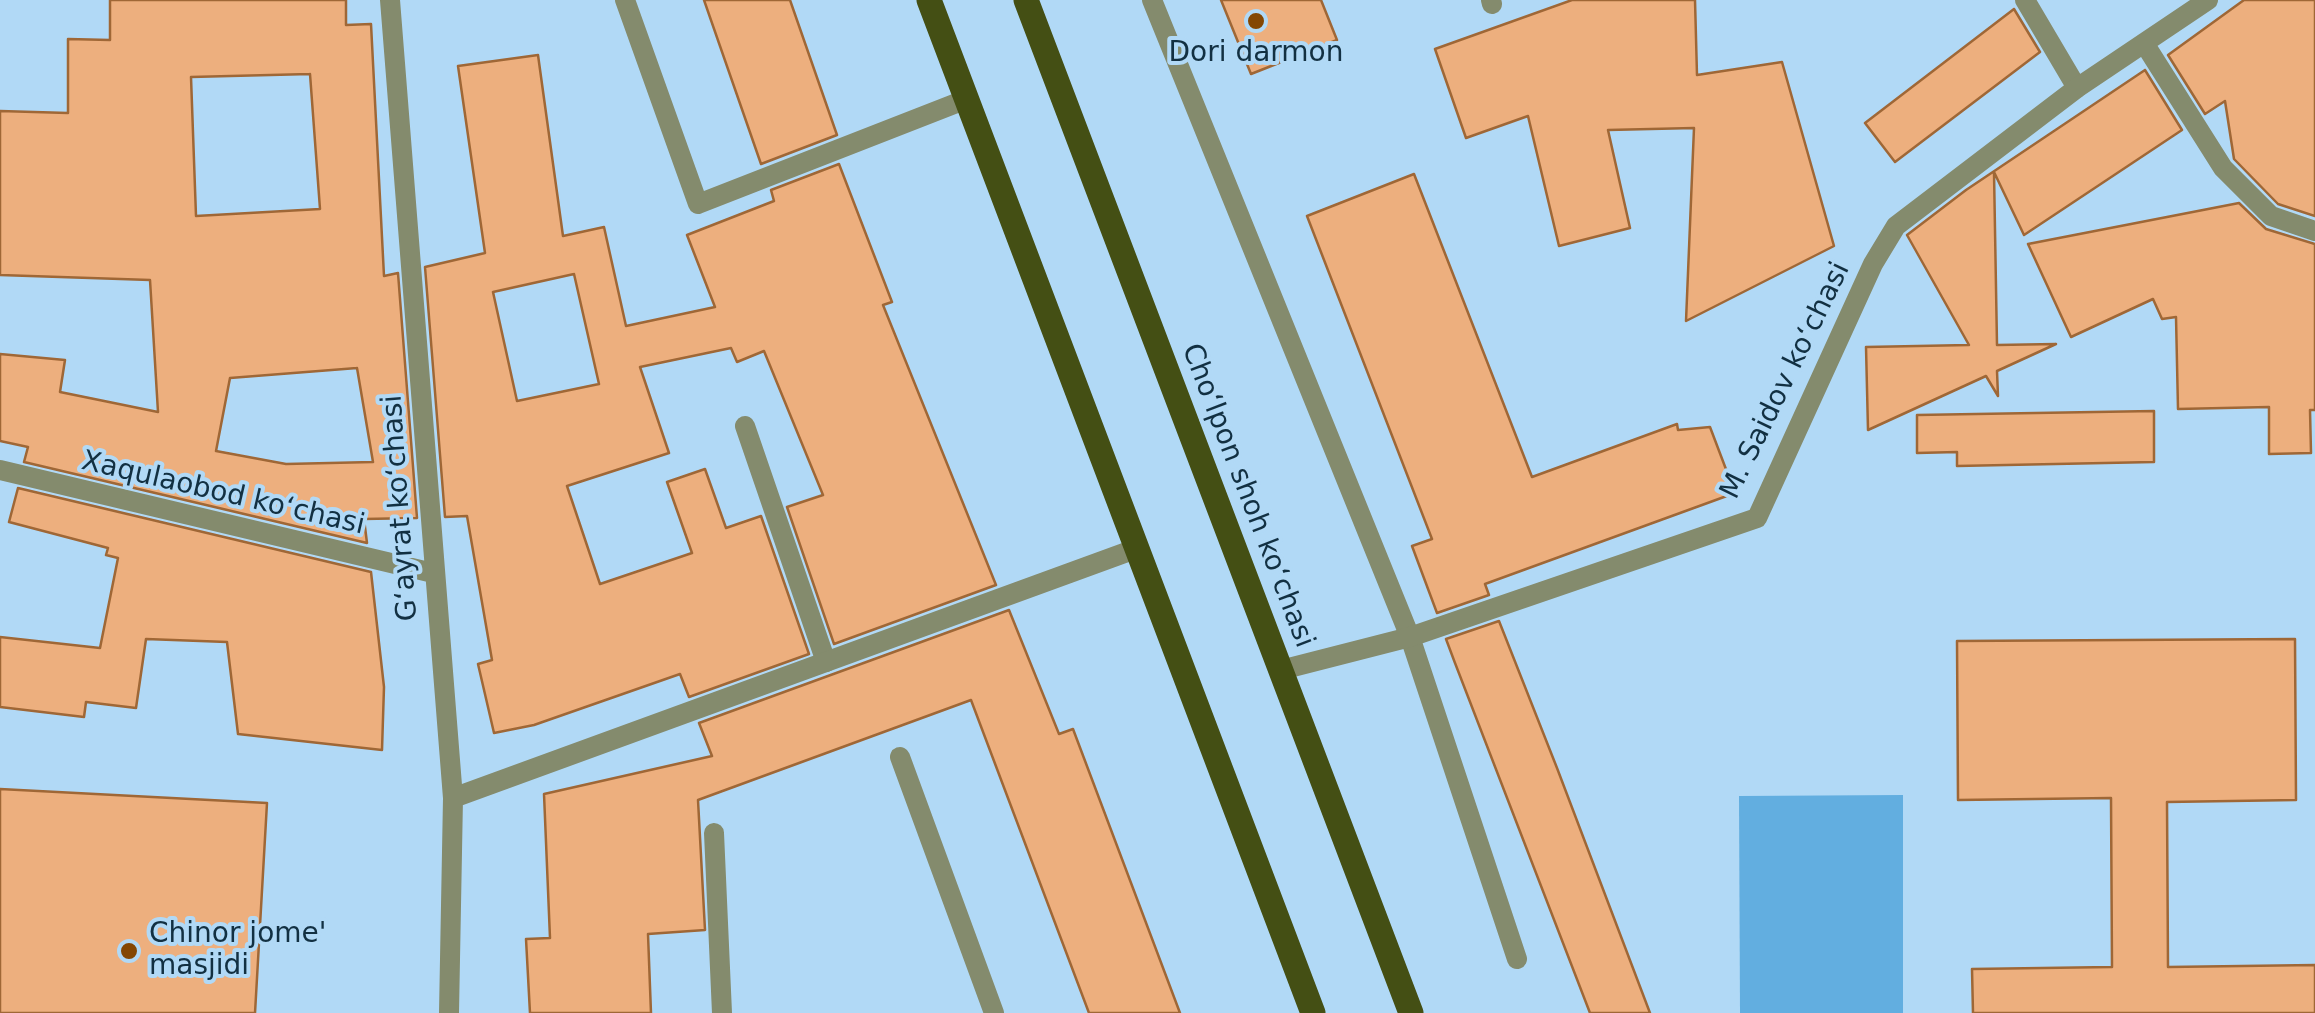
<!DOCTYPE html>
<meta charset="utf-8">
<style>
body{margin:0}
canvas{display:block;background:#b1d9f6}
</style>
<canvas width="2315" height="1013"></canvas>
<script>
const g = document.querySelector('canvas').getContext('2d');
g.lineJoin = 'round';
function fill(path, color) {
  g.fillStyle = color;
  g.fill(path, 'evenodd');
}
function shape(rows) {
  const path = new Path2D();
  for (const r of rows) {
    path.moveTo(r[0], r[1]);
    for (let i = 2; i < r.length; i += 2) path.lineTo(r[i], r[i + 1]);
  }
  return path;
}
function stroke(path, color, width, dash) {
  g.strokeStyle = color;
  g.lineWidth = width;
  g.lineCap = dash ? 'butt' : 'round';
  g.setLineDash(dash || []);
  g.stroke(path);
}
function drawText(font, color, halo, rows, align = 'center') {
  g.font = font + ' "DejaVu Sans",sans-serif';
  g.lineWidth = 8;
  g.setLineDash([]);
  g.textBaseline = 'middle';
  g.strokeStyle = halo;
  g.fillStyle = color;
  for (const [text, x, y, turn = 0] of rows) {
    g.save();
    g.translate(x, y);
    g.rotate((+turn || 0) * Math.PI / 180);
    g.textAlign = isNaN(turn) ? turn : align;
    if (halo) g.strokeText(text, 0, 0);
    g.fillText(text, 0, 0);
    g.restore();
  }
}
const green = shape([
 [1903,795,1903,1013,1740,1013,1739,796]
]);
const building = shape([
 [110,0,346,0,346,25,371,24,384,276,398,273,417,518,364,519,367,543,24,462,28,447,0,441,0,354,65,360,60,392,158,412,150,280,0,275,0,111,68,113,68,39,110,40,110,0],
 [310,74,320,209,196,216,191,77,310,74],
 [357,368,373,462,286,464,216,451,230,378,357,368],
 [704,0,790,0,837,135,761,164,704,0],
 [1221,0,1321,0,1337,40,1251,74,1221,0],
 [1572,0,1695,0,1697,75,1782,62,1834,246,1686,321,1694,128,1608,130,1630,228,1559,246,1528,116,1466,138,1435,49,1572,0],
 [2244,0,2315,0,2315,216,2278,204,2234,159,2225,101,2205,114,2168,55,2244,0],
 [2014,9,2040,52,1895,162,1865,123,2014,9],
 [538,55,563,236,604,227,626,326,715,307,687,235,774,201,771,190,839,164,892,302,883,305,996,585,834,644,787,507,823,495,764,351,737,362,731,348,640,367,669,453,567,486,600,584,692,553,667,482,705,469,726,528,761,516,809,654,689,697,680,674,534,725,494,733,478,664,492,660,467,516,445,517,425,267,485,253,458,66,538,55],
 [574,274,599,384,517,401,493,292,574,274],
 [2145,70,2182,130,2024,235,1994,172,1997,345,2056,344,1997,371,1998,396,1986,376,1868,430,1866,347,1969,345,1907,235,1966,190,2145,70],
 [1414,174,1532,477,1677,424,1678,430,1710,427,1735,493,1485,584,1489,595,1437,613,1412,546,1432,539,1307,216,1414,174],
 [2239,203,2266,229,2315,244,2315,410,2310,410,2311,453,2269,454,2269,407,2178,409,2176,317,2162,319,2153,299,2071,337,2028,244,2239,203],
 [2154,411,2154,462,1957,466,1957,452,1917,453,1917,415,2154,411],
 [18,488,371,572,384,687,382,750,238,734,227,642,146,639,136,708,86,702,84,717,0,707,0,637,100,648,118,558,106,555,108,548,9,522,18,488],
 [1009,610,1059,734,1073,729,1180,1013,1089,1013,971,700,698,800,705,930,648,934,651,1013,530,1013,526,939,550,938,544,794,712,756,699,723,1009,610],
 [1499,621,1557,768,1650,1013,1590,1013,1455,663,1446,639,1499,621],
 [2295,639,2296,800,2167,802,2168,967,2315,965,2315,1013,1973,1013,1972,969,2112,967,2111,798,1958,800,1957,641,2295,639],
 [0,789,267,803,255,1013,0,1013,0,789]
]);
const service = shape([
 [625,0,698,204,967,99],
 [1152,0,1410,637,1517,959],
 [1491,0,1492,4],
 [2025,0,2077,88],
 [745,426,826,662],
 [900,757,994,1013],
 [714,833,722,1013]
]);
const minor = shape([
 [390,0,453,798,449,1013],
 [2144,43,2223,168,2271,216,2315,231],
 [0,470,433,573],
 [1281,670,1410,637,1757,518,1873,264,1896,226,2077,88,2208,0],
 [453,798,1138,548]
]);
const primary = shape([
 [929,0,1313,1013],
 [1026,0,1411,1013]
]);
const markers = [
 [1256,21,10,"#844703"],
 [129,951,10,"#844703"]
];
const poiNames = [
 ["Dori darmon",1256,54],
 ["Chinor jome'",149,935,"left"],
 ["masjidi",149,967,"left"]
];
const streetNames = [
 ["M. Saidov koʻchasi",1786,381,-64],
 ["Xaqulaobod koʻchasi",223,494,13],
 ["Choʻlpon shoh koʻchasi",1247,496,69],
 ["Gʻayrat koʻchasi",401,508,-94]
];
fill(green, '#62aee0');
fill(building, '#edaf7e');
stroke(building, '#9f6736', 2.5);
stroke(service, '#848b6d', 20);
stroke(minor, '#848b6d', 20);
stroke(primary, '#444f14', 25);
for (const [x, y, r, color] of markers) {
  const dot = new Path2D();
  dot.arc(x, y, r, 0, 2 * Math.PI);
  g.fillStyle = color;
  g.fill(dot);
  stroke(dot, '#b1d9f6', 4);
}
drawText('28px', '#123042', '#b1d9f6', poiNames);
drawText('28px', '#123042', '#b1d9f6', streetNames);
</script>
